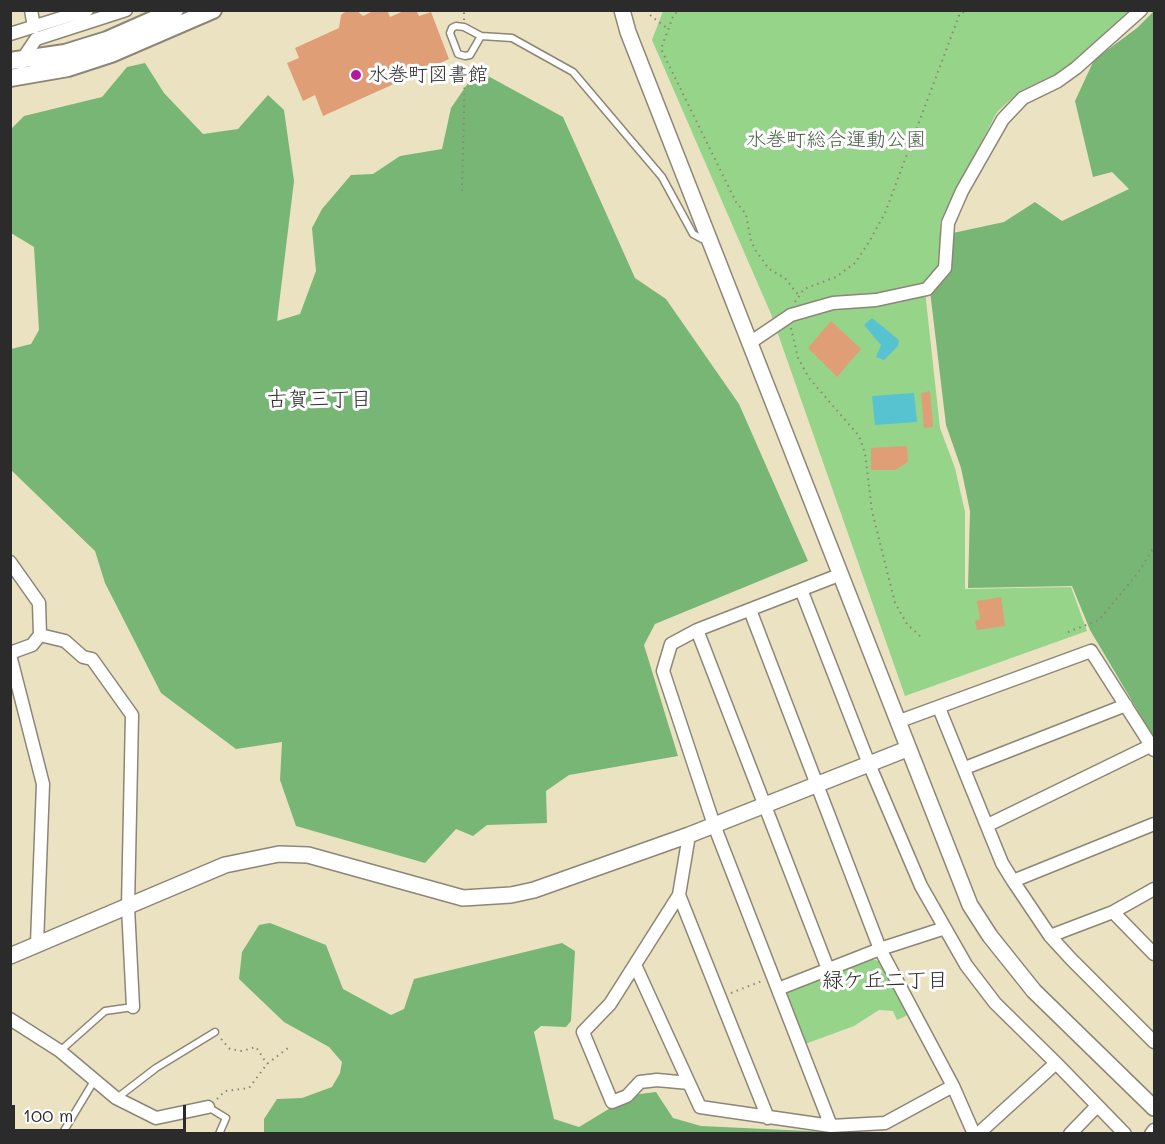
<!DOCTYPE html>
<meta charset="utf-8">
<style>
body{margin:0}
#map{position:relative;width:1165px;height:1144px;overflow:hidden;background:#ebe2c2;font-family:Mali,sans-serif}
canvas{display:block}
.frame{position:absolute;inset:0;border:12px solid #2b2b2b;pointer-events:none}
.scale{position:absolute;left:12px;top:1105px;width:174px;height:27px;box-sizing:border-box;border:3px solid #2b2b2b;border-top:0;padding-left:8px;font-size:18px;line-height:21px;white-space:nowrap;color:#2b2b2b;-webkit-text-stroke:4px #fff;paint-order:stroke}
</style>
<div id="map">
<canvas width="1165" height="1144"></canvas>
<div class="frame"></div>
<div class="scale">100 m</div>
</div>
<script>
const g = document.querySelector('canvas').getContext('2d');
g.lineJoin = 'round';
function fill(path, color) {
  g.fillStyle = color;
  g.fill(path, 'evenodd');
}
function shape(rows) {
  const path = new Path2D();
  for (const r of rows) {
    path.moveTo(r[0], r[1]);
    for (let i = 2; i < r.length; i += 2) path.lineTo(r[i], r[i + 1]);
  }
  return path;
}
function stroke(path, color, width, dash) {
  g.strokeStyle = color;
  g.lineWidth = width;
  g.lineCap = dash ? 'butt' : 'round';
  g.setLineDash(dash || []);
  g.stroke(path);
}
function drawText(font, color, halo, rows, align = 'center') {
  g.font = font + ' Mali,"Klee One",sans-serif';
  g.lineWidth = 6;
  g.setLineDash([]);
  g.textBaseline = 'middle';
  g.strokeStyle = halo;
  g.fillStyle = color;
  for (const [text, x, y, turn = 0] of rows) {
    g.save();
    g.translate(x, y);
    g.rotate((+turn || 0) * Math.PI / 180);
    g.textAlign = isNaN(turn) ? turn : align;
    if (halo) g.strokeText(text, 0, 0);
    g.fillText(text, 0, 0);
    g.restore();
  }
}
const green = shape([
 [663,11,1133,11,1074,61,1056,74,1020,91,997,112,940,222,941,245,938,268,924,282,940,428,955,468,965,512,965,589,1071,587,1087,631,905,696,771,314,652,40],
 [872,959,882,962,908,1015,897,1020,893,1011,879,1010,854,1026,805,1044,785,997,787,991]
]);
const forest = shape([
 [1154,11,1154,738,1090,630,1072,586,968,588,970,511,961,468,946,425,930,291,951,270,953,233,1004,222,1035,202,1062,221,1129,189,1112,172,1093,177,1075,101,1094,60,1137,28],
 [145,63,164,93,203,134,238,129,268,95,284,110,294,181,277,321,300,314,316,271,312,228,322,209,351,175,373,174,400,156,442,149,451,108,477,70,563,117,635,278,666,299,739,404,808,561,655,624,644,645,678,756,569,775,546,791,547,823,487,825,473,836,456,829,425,863,296,826,280,780,282,742,236,749,161,693,105,583,95,551,10,469,11,349,31,344,39,330,34,247,11,233,11,129,24,116,102,97,127,67],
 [270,923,326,945,343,989,391,1015,404,1009,414,979,562,943,575,951,571,1021,566,1027,541,1026,534,1032,554,1119,579,1127,632,1095,656,1092,673,1118,701,1126,850,1133,264,1133,264,1119,277,1099,302,1098,332,1087,340,1073,342,1062,329,1047,284,1022,239,979,242,952,259,925]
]);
const water = shape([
 [872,318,899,340,898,346,884,360,876,357,881,345,864,325],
 [914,393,917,422,875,425,872,396]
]);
const building = shape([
 [348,10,356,10,363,16,375,10,387,10,390,17,406,10,416,10,419,16,431,12,449,59,323,116,315,95,303,101,287,63,299,58,295,48,339,28,341,15],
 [831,321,861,349,837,377,808,348],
 [930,391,933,427,924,428,921,393],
 [907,446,908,462,895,470,871,470,871,448],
 [1001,597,1005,626,977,630,975,621,980,619,977,601]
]);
const path = shape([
 [682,10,674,14,661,49,736,202,746,214,751,241,756,251,769,269,785,278,799,296],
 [957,10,965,13,970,10],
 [650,15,668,29],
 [464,20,464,10],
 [462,191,465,65],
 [795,302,804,289,836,277,855,263,869,242,885,213,960,13],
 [791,328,798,358,809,378,859,436,865,453,872,511,895,603,907,624,921,637],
 [1068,632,1099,620,1138,573,1154,547],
 [731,993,762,981],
 [221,1039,230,1049,242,1051,256,1047,267,1064],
 [217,1099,225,1091,249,1088,267,1064,288,1048]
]);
const service = shape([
 [481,36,470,55,465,56,458,54,450,33,452,28,456,26,464,27,481,36,512,38,573,72,662,177,693,234,706,241],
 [60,1051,105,1011,133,1007],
 [117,1098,156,1068,215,1032],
 [208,1107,226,1118,219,1134],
 [62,1134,94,1081]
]);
const minor = shape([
 [31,10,34,27],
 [10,34,87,10],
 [20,63,36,39,126,10],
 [751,342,791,315,833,303,876,300,927,289,945,268,948,223,962,191,1003,119,1023,98,1058,81,1076,68,1141,10],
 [10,562,39,603,40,635,32,645,10,653],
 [802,592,869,764,921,886,966,965,995,1003,1056,1063,978,1134],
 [750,610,880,949,953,1086,974,1134],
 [697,630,828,969],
 [40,635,65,641,83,657,92,659,132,715,128,907,133,1007],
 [10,655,43,784,37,944],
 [939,708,1002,863,1013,881,1050,936,1071,959,1154,1042],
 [897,722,1091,651,1154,750],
 [965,768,1126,705],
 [988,825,1152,745],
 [689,835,679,895,610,1004,583,1032,612,1102,627,1096,640,1082,657,1080,689,1083,700,1107,831,1126,885,1123,953,1086],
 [1013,881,1154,824],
 [679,895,768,1118],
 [1113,912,1154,954],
 [1050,936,1113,912,1154,889],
 [636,967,689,1083],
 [778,989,880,949,945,928],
 [10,1019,60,1051,116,1098,156,1118,208,1107],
 [1056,1063,1125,1134],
 [831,1126,714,825,663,671,671,644,697,630,839,575],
 [1070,1134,1097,1106],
 [1151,1134,1154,1130]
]);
const tertiary = shape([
 [622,10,628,32,970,905,990,936,1034,991,1154,1108],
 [10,956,225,865,279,854,308,855,463,898,511,895,534,890,689,835,907,749]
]);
const secondary = shape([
 [10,61,65,53,107,40,175,10],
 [10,78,68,68,111,54,213,10]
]);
const markers = [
 [356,75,6,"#b5179e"]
];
const poiNames = [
 ["水巻町図書館",368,75]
];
const parkNames = [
 ["水巻町総合運動公園",836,140]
];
const neighbourhoodNames = [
 ["古賀三丁目",319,400],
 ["緑ケ丘二丁目",885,981]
];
fill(green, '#96d489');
fill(forest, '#78b675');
fill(water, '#57c3d0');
fill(building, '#df9e76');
stroke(service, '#8b8676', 9);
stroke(minor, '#8b8676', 15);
stroke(tertiary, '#8b8676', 18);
stroke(secondary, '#8b8676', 20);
stroke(path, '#8b8676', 2, [1.5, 4.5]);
stroke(service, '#fff', 6);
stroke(minor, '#fff', 12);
stroke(tertiary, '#fff', 15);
stroke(secondary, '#fff', 16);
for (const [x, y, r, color] of markers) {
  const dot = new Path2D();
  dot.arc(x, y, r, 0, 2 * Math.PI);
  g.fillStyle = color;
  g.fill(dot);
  stroke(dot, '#fff', 2);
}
drawText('20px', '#2b2b2b', '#fff', poiNames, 'left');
drawText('20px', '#4b5e47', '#fff', parkNames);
drawText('21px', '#2b2b2b', '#fff', neighbourhoodNames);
</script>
